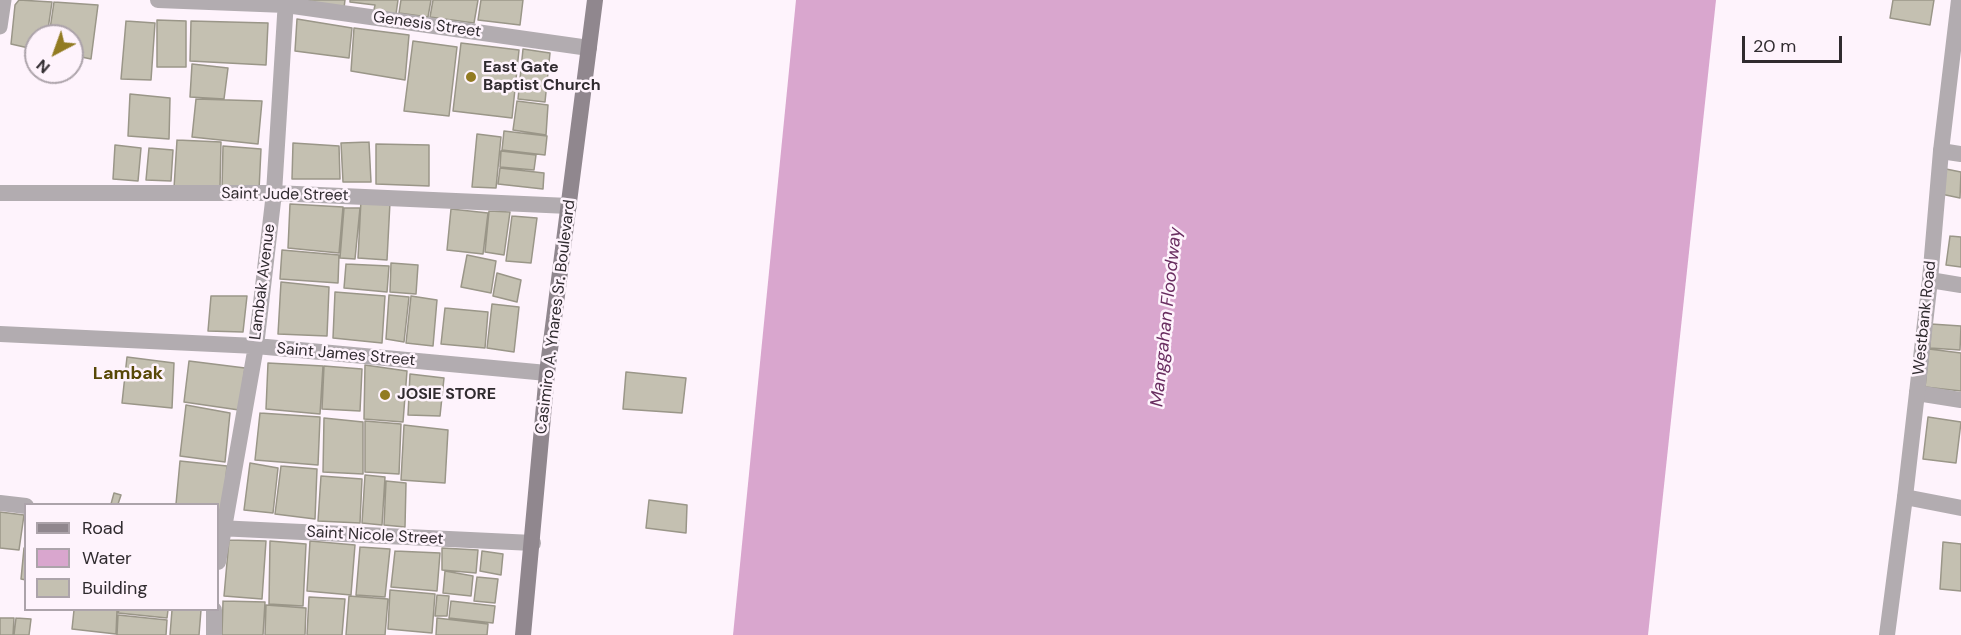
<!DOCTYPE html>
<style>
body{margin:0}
#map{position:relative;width:1961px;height:635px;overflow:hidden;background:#fef3fc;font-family:"DM Sans",sans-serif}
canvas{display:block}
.legend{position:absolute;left:24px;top:503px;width:195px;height:108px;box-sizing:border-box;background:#fef3fc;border:2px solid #aca3aa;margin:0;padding:8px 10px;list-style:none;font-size:18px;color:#302b2f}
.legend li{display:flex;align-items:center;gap:12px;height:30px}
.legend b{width:30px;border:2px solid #aca3aa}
.north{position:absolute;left:24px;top:24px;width:60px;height:60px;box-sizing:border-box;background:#fef3fc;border:2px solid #aca3aa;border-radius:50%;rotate:221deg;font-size:16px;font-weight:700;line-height:24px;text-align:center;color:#302b2f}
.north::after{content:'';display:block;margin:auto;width:21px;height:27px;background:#927b22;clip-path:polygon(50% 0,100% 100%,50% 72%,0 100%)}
.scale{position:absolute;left:1742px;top:36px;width:100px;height:27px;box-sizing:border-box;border:3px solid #302b2f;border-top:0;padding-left:8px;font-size:18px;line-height:21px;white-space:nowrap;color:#302b2f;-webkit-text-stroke:4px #fef3fc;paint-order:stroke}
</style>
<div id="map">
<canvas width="1961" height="635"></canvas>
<ul class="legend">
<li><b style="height:8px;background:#90878e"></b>Road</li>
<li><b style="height:16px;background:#d9a6ce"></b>Water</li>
<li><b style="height:16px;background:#c4c0b1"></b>Building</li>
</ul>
<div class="north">N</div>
<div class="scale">20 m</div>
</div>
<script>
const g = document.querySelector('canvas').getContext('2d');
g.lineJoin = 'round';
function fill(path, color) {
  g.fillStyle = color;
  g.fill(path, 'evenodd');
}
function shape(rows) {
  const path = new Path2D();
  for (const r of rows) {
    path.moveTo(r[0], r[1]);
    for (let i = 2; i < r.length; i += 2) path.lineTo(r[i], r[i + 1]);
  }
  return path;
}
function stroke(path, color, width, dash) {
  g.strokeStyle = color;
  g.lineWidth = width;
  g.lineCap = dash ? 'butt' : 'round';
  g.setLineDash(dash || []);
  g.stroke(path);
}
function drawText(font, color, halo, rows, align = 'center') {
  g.font = font + ' "DM Sans",sans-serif';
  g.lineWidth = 5;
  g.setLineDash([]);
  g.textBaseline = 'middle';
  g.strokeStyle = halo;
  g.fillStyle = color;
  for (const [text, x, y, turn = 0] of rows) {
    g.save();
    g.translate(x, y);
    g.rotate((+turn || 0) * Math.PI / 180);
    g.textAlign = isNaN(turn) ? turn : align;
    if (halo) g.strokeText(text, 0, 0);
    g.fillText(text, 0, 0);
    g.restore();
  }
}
const water = shape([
 [796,0,1716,0,1648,635,733,635]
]);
const building = shape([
 [19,0,52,2,47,36,36,36,36,55,32,54,33,49,11,44,15,5,19,0],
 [302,0,345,0,344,8,302,0],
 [350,0,398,0,396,14,374,10,375,5,350,2,350,0],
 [401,0,431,0,428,17,399,13,401,0],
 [433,0,478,0,474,23,430,17,433,0],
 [481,0,523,0,520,25,478,20,481,0],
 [1893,0,1934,0,1930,25,1890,18,1893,0],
 [54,2,98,5,91,59,72,55,72,36,49,36,54,2],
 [297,19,352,28,349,58,295,51,297,19],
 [157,20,186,21,186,67,157,67,157,20],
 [126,21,155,23,151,80,121,79,126,21],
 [191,21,268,23,266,65,190,61,191,21],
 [354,28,409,35,405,80,351,71,354,28],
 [413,41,457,47,449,116,404,111,413,41],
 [461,43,519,50,512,118,453,111,461,43],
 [523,49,550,53,545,102,518,99,523,49],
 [192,64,228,68,224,99,190,97,192,64],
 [130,94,170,98,169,139,128,136,130,94],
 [196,99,262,101,258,144,192,137,196,99],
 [517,101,548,105,546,135,513,130,517,101],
 [504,131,547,136,545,155,502,150,504,131],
 [477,134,501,137,496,188,472,187,477,134],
 [177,140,221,142,220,188,174,188,177,140],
 [369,142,371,182,343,182,341,143,369,142],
 [293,143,339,146,340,179,292,179,293,143],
 [376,144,429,145,429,186,376,184,376,144],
 [115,145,141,148,138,181,113,179,115,145],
 [223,146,261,149,259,190,222,189,223,146],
 [149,148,173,150,171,181,146,180,149,148],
 [501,151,536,155,534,170,500,167,501,151],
 [500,168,544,173,543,189,498,184,500,168],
 [1946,169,1961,172,1960,198,1941,194,1946,169],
 [361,200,390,202,387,260,358,258,361,200],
 [290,204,343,207,339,253,288,248,290,204],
 [344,208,360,208,355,259,340,258,344,208],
 [451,209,488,213,483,254,447,250,451,209],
 [489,211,510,212,504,255,485,252,489,211],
 [512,216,537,218,531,263,506,261,512,216],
 [1950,236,1961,237,1961,267,1946,265,1950,236],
 [282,250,339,255,338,283,280,279,282,250],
 [467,255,496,261,491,293,461,287,467,255],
 [391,263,418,265,416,294,390,292,391,263],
 [346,264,389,266,387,292,344,288,346,264],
 [497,273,521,280,517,302,493,296,497,273],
 [281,282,329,287,327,336,278,334,281,282],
 [335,292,385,296,382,343,333,338,335,292],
 [389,295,409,297,404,342,386,339,389,295],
 [211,296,247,296,243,332,208,331,211,296],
 [411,296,437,300,433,346,406,343,411,296],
 [492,304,519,307,514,352,487,348,492,304],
 [445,308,488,312,485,348,441,344,445,308],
 [1931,324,1961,326,1960,350,1930,348,1931,324],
 [1929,349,1961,353,1961,391,1925,387,1929,349],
 [127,357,174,363,172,408,122,403,127,357],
 [189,361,245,368,239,410,184,402,189,361],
 [268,363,323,366,320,414,266,409,268,363],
 [365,365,407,371,403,422,364,419,365,365],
 [324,366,362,369,360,411,322,409,324,366],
 [626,372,686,378,682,413,623,409,626,372],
 [410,374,444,378,440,416,408,415,410,374],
 [186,405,230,413,225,462,180,456,186,405],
 [260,413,320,417,318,465,255,460,260,413],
 [1928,417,1961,422,1956,463,1923,459,1928,417],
 [324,418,363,422,363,474,323,472,324,418],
 [365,421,401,424,399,474,365,472,365,421],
 [404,425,448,430,445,483,401,480,404,425],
 [180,461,227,466,223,511,218,510,218,504,176,504,180,461],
 [250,463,278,468,273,513,244,510,250,463],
 [281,466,317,469,315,519,275,514,281,466],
 [365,475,385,477,382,525,362,523,365,475],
 [321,476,362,479,360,523,318,521,321,476],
 [386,481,406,483,405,527,384,525,386,481],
 [114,493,121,495,118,504,111,504,114,493],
 [649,500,687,505,686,533,646,528,649,500],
 [0,512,24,515,19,550,0,548,0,512],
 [229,540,266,541,262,599,224,596,229,540],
 [270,541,306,544,303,606,269,604,270,541],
 [310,541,355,545,351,595,307,591,310,541],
 [1943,542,1961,544,1961,591,1940,589,1943,542],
 [360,547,390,549,385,597,356,595,360,547],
 [24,548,26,548,26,580,21,579,24,548],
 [442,548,478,550,476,573,442,570,442,548],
 [395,551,440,553,437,591,391,587,395,551],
 [482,551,503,554,501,575,480,571,482,551],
 [445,571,473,576,471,596,443,593,445,571],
 [477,577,498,579,495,603,474,601,477,577],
 [390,590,435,594,432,633,388,629,390,590],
 [437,595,449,596,447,616,435,616,437,595],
 [349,596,388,599,385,635,346,635,349,596],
 [309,597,345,599,342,635,307,635,309,597],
 [223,601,265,602,263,635,222,635,223,601],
 [451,601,495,606,493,623,449,618,451,601],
 [266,605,306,608,305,635,265,635,266,605],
 [74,610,117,610,116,634,72,629,74,610],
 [119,610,168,610,167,618,118,613,119,610],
 [172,610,201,610,199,635,170,635,172,610],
 [118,615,167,620,166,635,117,635,118,615],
 [0,618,14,618,13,635,0,635,0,618],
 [16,618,31,619,29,635,14,635,16,618],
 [437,618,488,624,487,635,436,635,437,618]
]);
const service = shape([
 [0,27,4,0]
]);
const minor = shape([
 [158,0,286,5,589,48],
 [1941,151,1961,154],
 [0,193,274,193,569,206],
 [1930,280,1961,285],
 [0,334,256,346,547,373],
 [1917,393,1961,400],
 [1905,497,1961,508],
 [0,503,26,506],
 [218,528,533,543],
 [218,562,256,346,274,193,286,0],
 [214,635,214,610]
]);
const tertiary = shape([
 [1887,635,1905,497,1930,280,1941,151,1959,0]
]);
const secondary = shape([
 [523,635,547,373,595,0]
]);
const markers = [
 [471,77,6,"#927b22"],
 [385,395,6,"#927b22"]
];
const streetNames = [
 ["Genesis Street",427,25,8],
 ["Saint Jude Street",285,195,1],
 ["Lambak Avenue",263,282,-83],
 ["Casimiro A. Ynares Sr. Boulevard",556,317,-83],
 ["Westbank Road",1925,318,-84],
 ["Saint James Street",346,355,5],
 ["Saint Nicole Street",375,536,3]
];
const poiNames = [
 ["East Gate",483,68],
 ["Baptist Church",483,86],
 ["JOSIE STORE",397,395]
];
const waterNames = [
 ["Manggahan Floodway",1167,317,-84]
];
const neighbourhoodNames = [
 ["Lambak",128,374]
];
fill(water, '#d9a6ce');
fill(building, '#c4c0b1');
stroke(building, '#9a9688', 1.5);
stroke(service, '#b2acb0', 15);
stroke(minor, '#b2acb0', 16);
stroke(tertiary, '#b2acb0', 16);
stroke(secondary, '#90878e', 16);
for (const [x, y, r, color] of markers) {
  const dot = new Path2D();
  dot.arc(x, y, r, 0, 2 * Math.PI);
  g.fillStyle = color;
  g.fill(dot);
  stroke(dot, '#fef3fc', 2);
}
drawText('16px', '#302b2f', '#fef3fc', streetNames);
drawText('bold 16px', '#302b2f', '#fef3fc', poiNames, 'left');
drawText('italic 18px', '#692d60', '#fef3fc', waterNames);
drawText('bold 18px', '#574806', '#fef3fc', neighbourhoodNames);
</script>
